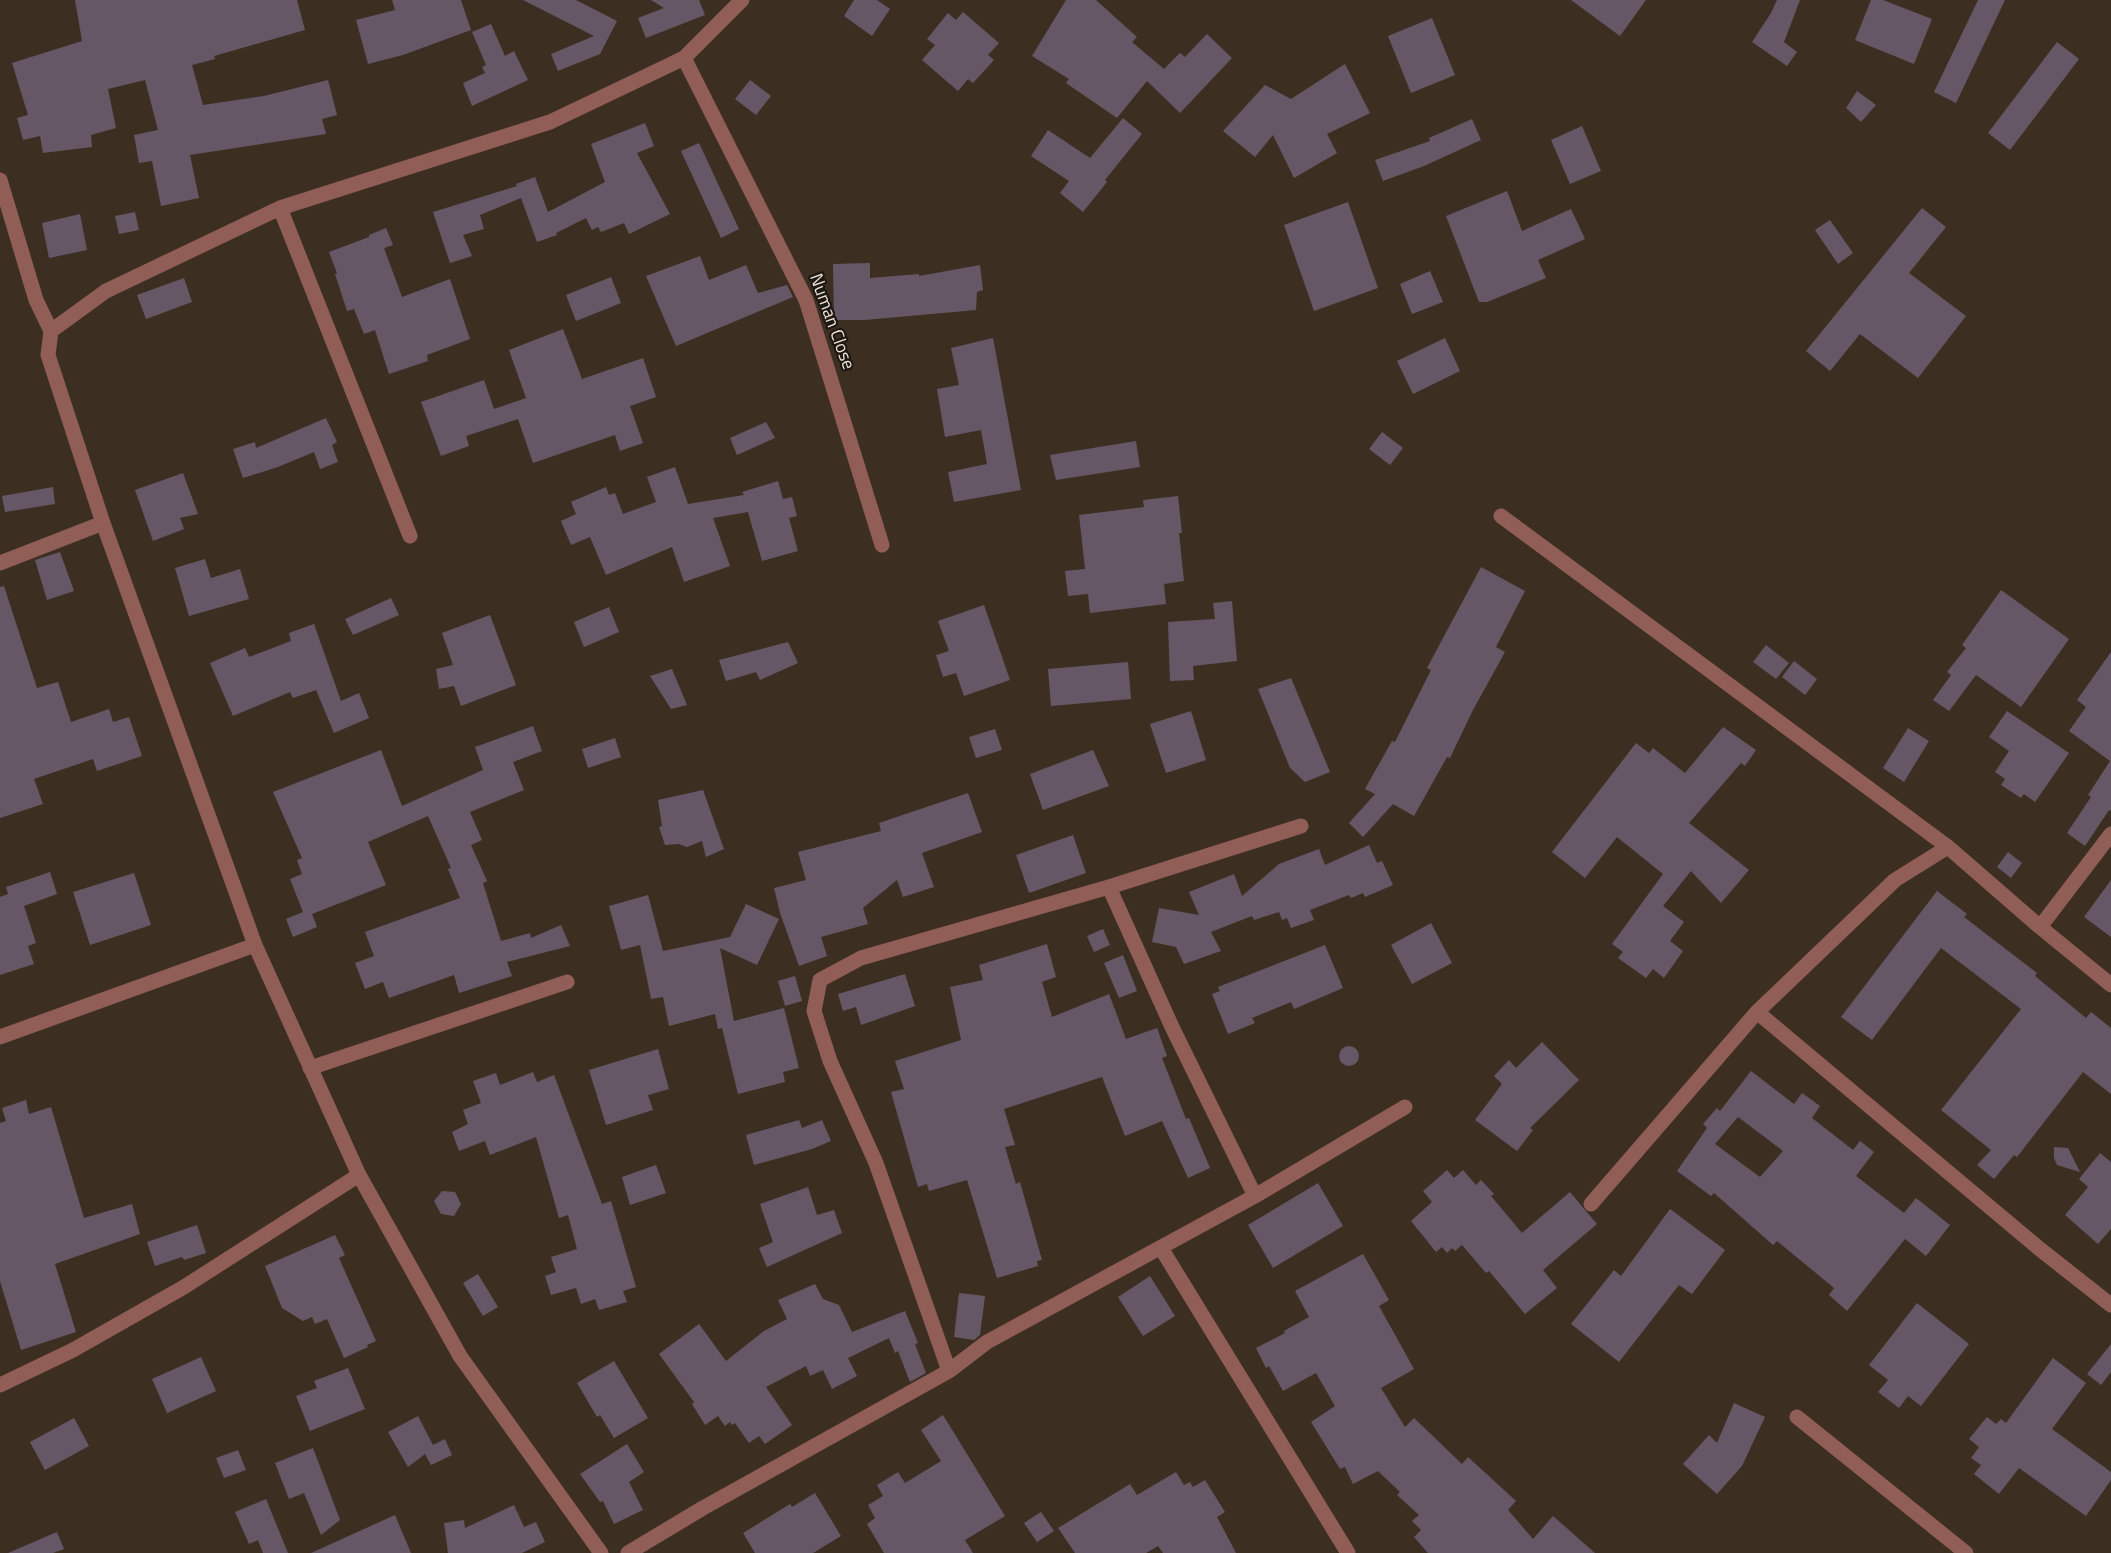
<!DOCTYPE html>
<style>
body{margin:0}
canvas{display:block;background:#3d2e22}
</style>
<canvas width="2111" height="1553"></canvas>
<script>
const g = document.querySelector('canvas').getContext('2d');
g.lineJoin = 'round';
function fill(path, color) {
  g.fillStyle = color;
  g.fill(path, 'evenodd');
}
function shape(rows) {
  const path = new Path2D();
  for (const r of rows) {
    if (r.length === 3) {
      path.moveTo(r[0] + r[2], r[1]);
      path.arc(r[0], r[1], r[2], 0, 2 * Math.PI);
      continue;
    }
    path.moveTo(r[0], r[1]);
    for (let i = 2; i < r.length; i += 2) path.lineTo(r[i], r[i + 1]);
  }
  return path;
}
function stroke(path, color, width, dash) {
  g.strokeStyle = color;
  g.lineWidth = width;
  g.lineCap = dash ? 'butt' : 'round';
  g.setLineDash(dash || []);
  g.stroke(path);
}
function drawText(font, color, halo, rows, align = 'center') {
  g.font = font + ' "Titillium Web",sans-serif';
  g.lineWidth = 4.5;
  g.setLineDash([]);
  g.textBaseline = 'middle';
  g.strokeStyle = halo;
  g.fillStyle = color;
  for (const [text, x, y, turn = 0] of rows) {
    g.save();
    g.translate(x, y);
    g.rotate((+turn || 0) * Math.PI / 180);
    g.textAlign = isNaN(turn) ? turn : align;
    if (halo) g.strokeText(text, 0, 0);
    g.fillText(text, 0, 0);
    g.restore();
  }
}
const building = shape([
 [75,0,297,0,305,30,214,56,215,59,192,65,203,105,264,96,328,80,337,115,322,119,326,134,190,155,199,198,161,206,152,161,139,163,134,135,158,130,145,80,108,89,116,128,91,135,92,147,43,153,40,136,23,140,17,118,28,115,12,63,82,41],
 [392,0,461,0,471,30,403,55,368,64,356,20,395,10],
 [523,0,576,0,617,21,600,54,558,71,551,54,594,36],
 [651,0,699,0,705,15,646,38,638,18,664,8],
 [854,0,877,0,890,9,872,36,844,16],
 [1066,0,1096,0,1137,37,1132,42,1164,69,1180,53,1185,57,1207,34,1232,58,1180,113,1147,81,1117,118,1066,83,1069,79,1032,56],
 [1571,0,1646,0,1620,36],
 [1777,0,1800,0,1784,42,1797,52,1787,66,1752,42,1771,13],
 [1871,0,1883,0,1932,19,1914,64,1855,40],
 [1978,0,2005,0,1956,103,1934,92],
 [963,12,999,43,988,55,994,60,973,83,968,79,958,91,922,60,935,45,927,39,948,13,956,20],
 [1432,18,1455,75,1411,93,1388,36],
 [491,24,505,56,514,51,528,80,472,106,463,83,485,73,482,67,486,65,472,32],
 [2057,42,2079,59,2010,150,1988,133],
 [1345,64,1370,113,1327,134,1337,153,1294,178,1273,135,1255,157,1223,131,1265,85,1291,99],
 [750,80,771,96,756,115,735,99],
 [1857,91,1876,105,1861,122,1846,108],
 [1123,118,1142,134,1105,180,1107,182,1083,212,1060,193,1069,181,1031,156,1048,130,1090,158],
 [1472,119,1481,140,1424,166,1383,181,1375,160,1430,141,1429,138],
 [645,123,654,146,637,153,670,214,629,234,624,223,601,232,598,227,592,230,586,218,556,233,557,235,537,242,521,198,480,215,484,229,463,235,472,256,450,263,433,212,517,186,516,184,535,177,548,212,605,182,591,144],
 [1582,126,1601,171,1570,184,1551,140],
 [699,143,739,229,721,238,681,151],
 [1507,191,1522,231,1571,209,1585,239,1538,260,1546,278,1487,302,1479,302,1446,216],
 [1348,202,1378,288,1314,311,1284,225],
 [1922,208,1946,227,1909,273,1966,316,1918,378,1860,334,1830,371,1806,351],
 [135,212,139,230,119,234,115,216],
 [80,214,87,250,49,258,42,223],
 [1830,220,1853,253,1838,264,1815,230],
 [386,228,393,245,384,248,402,297,450,279,470,339,427,355,428,361,389,374,375,330,364,334,354,309,347,311,335,274,337,273,329,252,369,237,369,235],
 [700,256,709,280,746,265,758,293,787,285,793,297,676,346,646,276],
 [870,263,870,278,919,274,919,276,980,265,983,290,977,292,976,310,865,320,834,320,833,264],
 [1430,271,1443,302,1412,314,1400,284],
 [611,277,621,303,576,321,566,295],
 [184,278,192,302,146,319,137,295],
 [563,329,582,379,643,358,656,397,630,406,643,443,620,451,615,435,533,463,518,419,466,436,469,446,441,456,421,402,484,380,494,409,526,398,509,350],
 [993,338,1021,490,954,502,948,472,987,464,981,430,945,437,937,389,959,385,951,348],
 [1445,338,1460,371,1413,394,1397,361],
 [326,418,337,442,332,445,338,462,320,469,314,452,278,467,243,478,233,449,255,442,256,448],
 [766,422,775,438,737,455,730,438],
 [1382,432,1403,448,1390,465,1369,449],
 [1136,441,1140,467,1056,480,1050,455],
 [675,467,688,504,744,495,742,492,778,481,783,499,792,497,797,516,789,518,798,551,762,561,748,512,713,518,730,566,684,582,672,547,606,575,590,537,571,545,561,521,576,514,571,502,606,487,609,495,615,493,623,514,656,502,647,477],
 [183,473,198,514,180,518,184,529,153,541,135,490],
 [53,487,55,504,5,512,2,496],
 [1178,496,1182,533,1179,533,1184,581,1164,584,1166,604,1090,613,1088,594,1068,596,1065,571,1085,569,1079,515,1144,507,1143,500],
 [60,552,74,591,47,600,35,560],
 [205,559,211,578,240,569,249,599,189,616,175,568],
 [1481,567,1525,591,1496,647,1505,652,1473,710,1450,758,1447,757,1414,816,1393,804,1363,837,1349,823,1375,794,1365,789,1392,741,1395,742,1431,670,1427,668],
 [4,586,37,688,58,682,71,722,109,709,113,722,129,717,142,756,97,771,93,759,34,779,43,804,0,818,0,587],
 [2001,590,2069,639,2021,707,1976,675,1949,711,1933,700,1951,675,1947,672,1966,648,1962,645],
 [391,598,399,615,353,635,345,619],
 [1232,601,1237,661,1193,666,1194,680,1170,681,1168,622,1215,619,1213,603],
 [984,605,1010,680,964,696,956,673,943,677,936,655,949,651,938,621],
 [609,607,619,632,584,647,574,622],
 [490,615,516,685,461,706,454,686,439,689,436,669,453,665,442,633],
 [314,624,341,701,359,693,369,718,334,733,316,690,293,698,290,692,233,716,210,663,245,648,249,657,291,641,289,633],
 [788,642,798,663,760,680,756,672,726,681,719,660],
 [1766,645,1789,663,1776,679,1753,662],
 [2111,652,2111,811,2109,810,2085,846,2067,833,2091,797,2088,795,2110,761,2069,731,2086,707,2077,700],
 [1794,661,1817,679,1805,695,1782,677],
 [1128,662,1131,699,1051,706,1048,669],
 [672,669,687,705,671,709,650,676],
 [1291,678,1330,772,1305,782,1290,768,1258,689],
 [1191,711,1206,760,1166,773,1150,724],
 [2007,711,2069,753,2035,802,2024,794,2021,798,2001,785,2005,779,1995,772,2009,751,1989,737],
 [533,726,542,751,513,762,524,790,470,812,482,840,471,845,487,881,483,883,501,941,530,933,531,938,561,925,570,946,507,962,512,976,459,993,454,975,389,998,383,982,365,989,355,963,374,956,365,932,460,898,448,869,451,868,428,816,368,842,386,885,312,914,317,927,293,937,286,919,303,912,290,879,302,874,297,860,302,858,273,792,381,750,402,806,483,770,475,747],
 [1723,727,1756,750,1745,766,1741,763,1689,823,1749,870,1721,903,1691,871,1663,906,1684,922,1670,941,1683,951,1664,978,1653,969,1646,978,1618,958,1623,952,1612,944,1663,874,1617,837,1585,878,1552,852,1636,743,1649,753,1653,748,1685,773],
 [1908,728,1929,741,1904,782,1883,768],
 [995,729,1002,750,976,758,969,737],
 [615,738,621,757,588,768,582,749],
 [1093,750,1109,786,1043,810,1030,774],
 [703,790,724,849,706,857,702,841,687,847,679,844,665,845,659,827,662,826,658,800],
 [968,793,982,832,922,853,934,887,903,897,897,880,863,908,868,924,821,937,827,956,799,966,780,913,774,888,806,880,798,852,881,831,879,823],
 [1073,835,1086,873,1029,893,1016,855],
 [1369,845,1377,863,1382,861,1393,885,1365,897,1363,893,1351,898,1349,895,1310,910,1314,920,1291,928,1287,918,1282,920,1279,912,1254,920,1252,916,1211,932,1221,951,1184,964,1176,947,1152,942,1159,908,1199,915,1189,892,1234,874,1242,896,1279,864,1319,849,1325,865],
 [2008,852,2022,863,2011,878,1997,867],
 [50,872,57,894,24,906,36,943,28,946,34,964,0,975,0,897,8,894,6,887],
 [134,873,151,925,90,945,73,892],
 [2111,880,2111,937,2084,917],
 [1937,891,1967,914,1964,917,2037,973,2035,976,2086,1018,2091,1012,2111,1028,2111,1094,2083,1072,2017,1157,2014,1155,1994,1179,1977,1165,1991,1150,1941,1110,2021,1009,1941,948,1872,1040,1841,1017],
 [648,895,663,951,730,937,746,904,779,919,757,965,720,948,734,1021,784,1008,799,1068,783,1072,785,1082,738,1094,722,1028,718,1029,715,1014,669,1026,663,997,651,999,640,945,621,950,609,906],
 [1431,923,1452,963,1412,984,1391,945],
 [1103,929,1110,945,1094,952,1087,936],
 [1047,944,1056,977,1042,982,1052,1017,1109,994,1126,1039,1157,1028,1167,1056,1162,1058,1186,1119,1189,1118,1210,1168,1188,1178,1162,1121,1125,1136,1102,1077,1004,1109,1015,1145,1005,1147,1016,1184,1020,1182,1042,1260,1037,1261,1038,1266,997,1278,967,1180,929,1191,927,1184,918,1187,891,1092,904,1089,895,1061,961,1040,950,987,983,980,979,965],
 [1325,945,1343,988,1294,1009,1291,1002,1252,1018,1255,1023,1228,1034,1212,994,1220,991,1218,987],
 [1123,955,1137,991,1119,998,1104,963],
 [905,974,915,1006,861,1025,856,1007,843,1011,838,994],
 [795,976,802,1001,785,1006,778,981],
 [1542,1042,1579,1080,1530,1128,1533,1130,1517,1151,1475,1120,1502,1084,1494,1076,1509,1060,1516,1068],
 [1349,1056,10],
 [658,1049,669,1089,648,1095,653,1110,606,1125,589,1070],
 [1751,1071,1794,1104,1802,1093,1820,1106,1812,1118,1853,1150,1860,1141,1874,1152,1856,1176,1904,1213,1916,1198,1950,1225,1926,1256,1905,1239,1847,1311,1829,1295,1834,1288,1777,1241,1773,1245,1714,1193,1711,1196,1677,1171,1707,1128,1703,1124,1717,1108,1720,1111],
 [1738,1117,1783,1151,1760,1177,1715,1144],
 [533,1072,537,1082,554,1075,602,1204,611,1201,636,1287,623,1291,627,1302,599,1310,595,1299,581,1304,576,1288,551,1295,545,1276,556,1272,551,1257,577,1249,568,1215,559,1218,536,1137,490,1155,485,1141,459,1151,452,1132,468,1124,463,1110,481,1103,473,1081,496,1073,500,1085],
 [26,1100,29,1114,51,1107,84,1218,132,1204,140,1234,55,1264,76,1332,21,1350,0,1281,0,1123,6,1121,2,1108],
 [799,1120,802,1128,822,1120,831,1141,812,1149,754,1165,746,1135],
 [2054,1147,2068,1148,2080,1172,2057,1165,2054,1158],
 [2100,1153,2111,1162,2111,1229,2098,1244,2065,1215,2088,1187,2079,1179],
 [656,1165,666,1193,630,1205,622,1177],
 [1447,1170,1454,1178,1463,1170,1476,1185,1481,1180,1494,1194,1491,1196,1522,1233,1570,1192,1597,1224,1543,1270,1557,1288,1525,1314,1489,1271,1486,1273,1462,1245,1455,1251,1452,1248,1447,1253,1442,1247,1436,1252,1411,1221,1432,1202,1423,1191],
 [1318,1183,1343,1226,1273,1268,1248,1225],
 [808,1187,817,1215,834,1210,842,1233,767,1267,759,1248,773,1242,760,1204],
 [442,1191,455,1192,461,1204,454,1216,441,1214,434,1201],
 [1670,1209,1725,1250,1692,1294,1679,1285,1619,1362,1571,1324,1614,1270,1621,1276],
 [197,1225,206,1253,184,1260,182,1257,155,1266,147,1242],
 [335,1235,345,1255,339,1258,376,1341,367,1345,368,1347,344,1358,327,1319,315,1324,312,1317,303,1321,282,1308,265,1266],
 [1363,1254,1389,1300,1379,1306,1414,1369,1381,1388,1405,1427,1414,1418,1462,1464,1468,1457,1516,1501,1508,1510,1533,1539,1553,1516,1595,1553,1428,1553,1414,1537,1421,1530,1412,1521,1419,1515,1397,1495,1400,1492,1378,1471,1353,1484,1345,1467,1340,1469,1311,1422,1335,1406,1316,1373,1283,1391,1269,1366,1266,1368,1256,1348,1285,1333,1284,1331,1309,1317,1295,1291],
 [478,1274,498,1307,483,1316,463,1283],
 [1150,1276,1175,1316,1143,1336,1118,1297],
 [815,1284,823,1299,839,1305,852,1332,905,1311,918,1343,915,1344,926,1373,910,1382,898,1351,895,1353,889,1338,848,1358,857,1376,832,1389,823,1370,810,1376,806,1366,766,1387,792,1425,765,1444,759,1436,749,1443,735,1423,732,1425,730,1422,725,1426,718,1416,705,1425,692,1404,694,1402,659,1354,699,1324,726,1361,764,1331,787,1319,778,1300],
 [959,1293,985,1296,980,1335,974,1340,954,1337],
 [1917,1303,1969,1344,1921,1406,1908,1396,1899,1408,1878,1392,1888,1380,1869,1365],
 [2111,1344,2111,1372,2101,1385,2087,1374],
 [201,1357,216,1391,167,1413,152,1379],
 [2053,1358,2086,1383,2052,1429,2111,1472,2111,1480,2086,1516,2019,1468,1999,1494,1974,1474,1981,1465,1971,1458,1979,1447,1969,1439,1987,1417,1996,1424,2001,1419,2006,1423],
 [614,1361,648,1418,614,1438,600,1415,597,1417,577,1383],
 [348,1368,365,1409,310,1431,296,1396,317,1388,314,1381],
 [1734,1403,1765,1417,1742,1466,1717,1494,1683,1464,1709,1435,1717,1443],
 [943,1415,1005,1516,965,1540,973,1553,884,1553,867,1524,875,1518,868,1505,883,1496,877,1485,898,1472,905,1483,941,1461,921,1430],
 [418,1416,433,1445,445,1439,452,1455,431,1465,425,1454,408,1467,388,1432],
 [74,1418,89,1446,45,1470,30,1442],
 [627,1444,644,1472,629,1482,643,1510,614,1524,603,1501,600,1502,580,1474],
 [313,1448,340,1520,321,1535,304,1493,289,1499,275,1463],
 [238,1450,246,1470,224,1478,216,1458],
 [1176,1472,1184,1485,1190,1482,1193,1487,1205,1480,1225,1512,1217,1517,1236,1553,1163,1553,1158,1546,1146,1553,1075,1553,1058,1528,1130,1484,1137,1495],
 [815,1493,841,1536,813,1553,755,1553,743,1533,790,1504,792,1507],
 [266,1499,288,1553,263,1553,258,1540,249,1544,235,1512],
 [514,1505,524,1527,536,1522,545,1542,522,1553,448,1553,444,1523,464,1520,465,1528],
 [1041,1512,1054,1531,1037,1542,1024,1523],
 [395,1515,411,1553,311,1553],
 [57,1532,64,1549,53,1553,8,1553]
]);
const street = shape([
 [684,58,806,300,882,545],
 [0,180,36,300,51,331,48,355,103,523,255,945,359,1175,460,1356,601,1553],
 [280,208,410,536],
 [51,331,106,291,280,208,550,122,659,70,684,58,742,0],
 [1501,516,1948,847,2040,927,2111,985],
 [0,563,103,523],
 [1109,887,1172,1027,1255,1196],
 [2040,927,2111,834],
 [1757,1012,2041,1250,2111,1305],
 [0,1037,255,945],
 [310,1068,567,982],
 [1591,1204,1757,1012,1895,880,1948,847],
 [1161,1248,1348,1553],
 [949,1371,876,1163,830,1061,814,1011,820,980,861,958,1109,887,1301,826],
 [0,1385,73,1350,184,1287,359,1175],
 [1797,1417,1966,1553],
 [628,1553,703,1508,949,1371,987,1342,1255,1196,1405,1107]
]);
const streetNames = [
 ["Numan Close",831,322,70]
];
fill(building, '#665766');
stroke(street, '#905d57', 15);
drawText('18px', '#ede3db', '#1e1812', streetNames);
</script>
